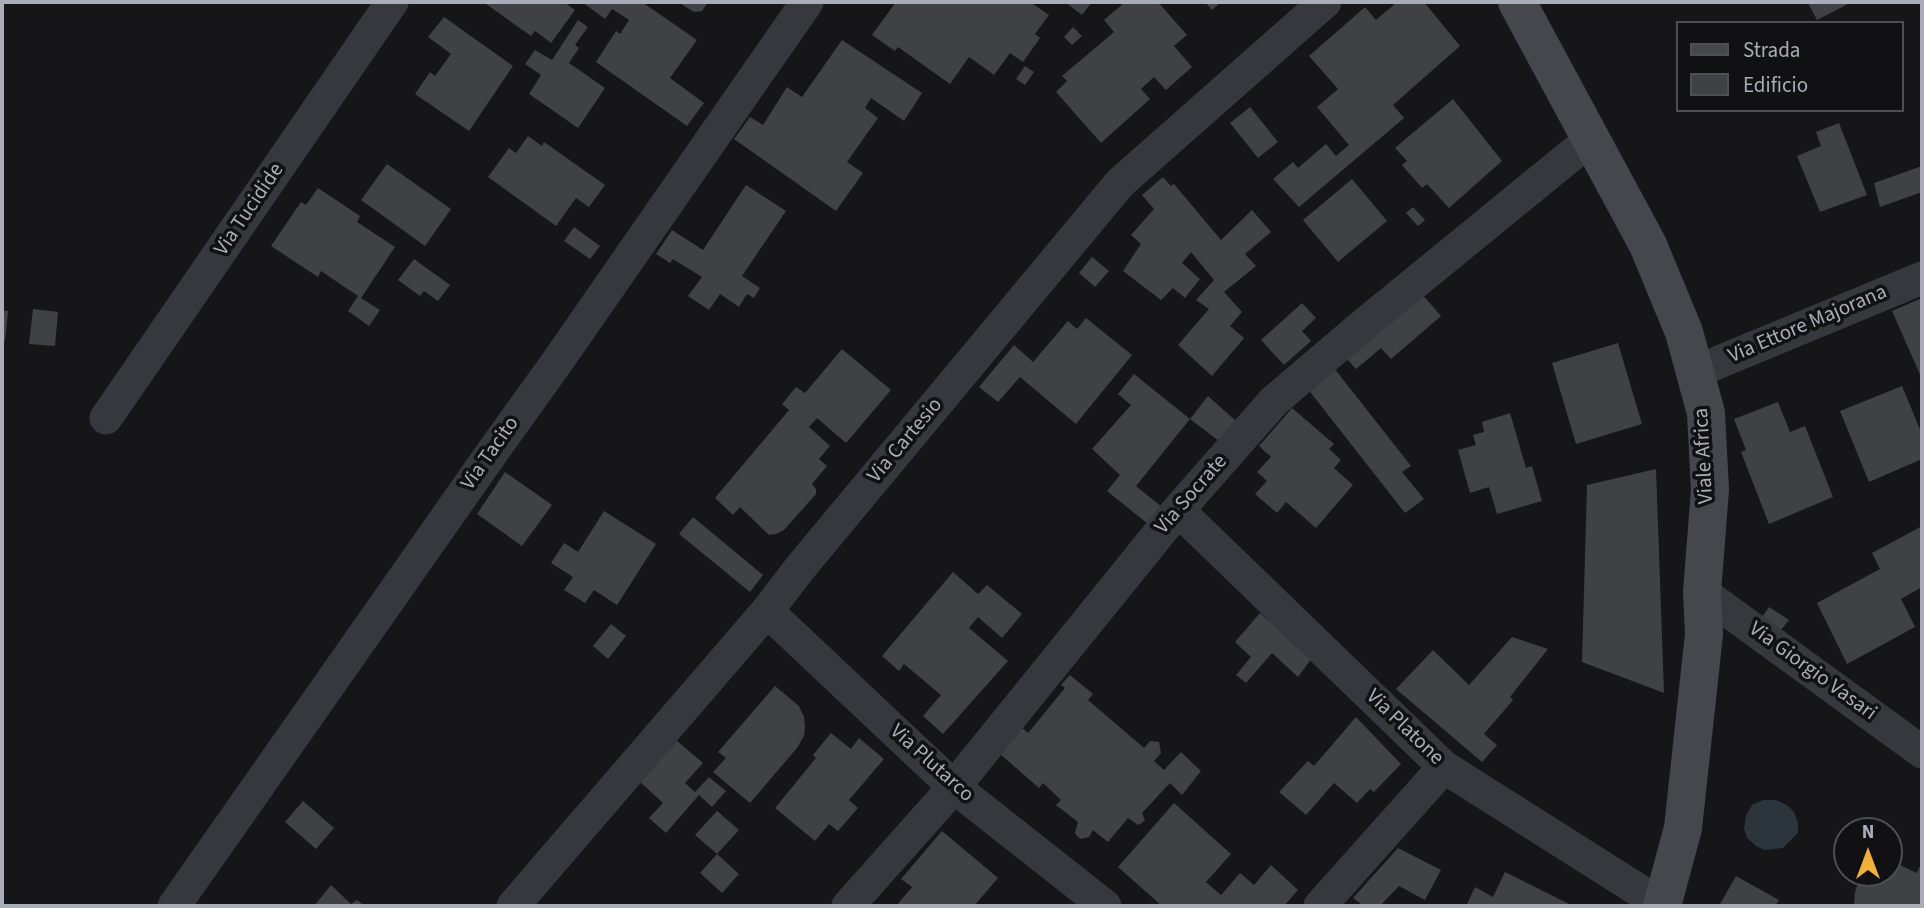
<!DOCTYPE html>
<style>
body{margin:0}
#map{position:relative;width:1924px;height:908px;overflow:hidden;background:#161618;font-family:"Source Sans 3",sans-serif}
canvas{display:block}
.frame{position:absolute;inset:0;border:4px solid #a8adb8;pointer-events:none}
.legend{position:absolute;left:1676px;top:21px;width:228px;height:91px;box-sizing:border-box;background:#111113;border:2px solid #4d4f55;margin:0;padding:9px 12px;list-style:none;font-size:21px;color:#a8adb8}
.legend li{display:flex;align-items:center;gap:14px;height:35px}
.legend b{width:35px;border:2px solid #4d4f55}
.north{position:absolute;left:1833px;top:817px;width:70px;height:70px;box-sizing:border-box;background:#111113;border:2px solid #4d4f55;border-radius:50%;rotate:0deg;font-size:19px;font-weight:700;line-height:28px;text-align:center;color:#a8adb8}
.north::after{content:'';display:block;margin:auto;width:24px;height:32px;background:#f2b134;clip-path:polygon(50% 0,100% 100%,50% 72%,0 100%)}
</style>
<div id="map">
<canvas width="1924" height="908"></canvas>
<div class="frame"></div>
<ul class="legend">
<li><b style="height:9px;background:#45474d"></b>Strada</li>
<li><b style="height:19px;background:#404145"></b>Edificio</li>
</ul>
<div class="north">N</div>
</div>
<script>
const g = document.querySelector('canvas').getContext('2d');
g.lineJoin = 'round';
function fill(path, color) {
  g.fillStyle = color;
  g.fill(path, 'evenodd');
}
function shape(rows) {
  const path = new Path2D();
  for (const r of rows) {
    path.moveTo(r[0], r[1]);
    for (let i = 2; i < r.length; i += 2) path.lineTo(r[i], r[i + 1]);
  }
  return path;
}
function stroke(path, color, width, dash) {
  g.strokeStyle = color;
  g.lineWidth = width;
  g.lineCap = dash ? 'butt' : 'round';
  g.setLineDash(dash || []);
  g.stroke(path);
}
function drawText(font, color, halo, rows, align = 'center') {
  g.font = font + ' "Source Sans 3",sans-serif';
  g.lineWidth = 7;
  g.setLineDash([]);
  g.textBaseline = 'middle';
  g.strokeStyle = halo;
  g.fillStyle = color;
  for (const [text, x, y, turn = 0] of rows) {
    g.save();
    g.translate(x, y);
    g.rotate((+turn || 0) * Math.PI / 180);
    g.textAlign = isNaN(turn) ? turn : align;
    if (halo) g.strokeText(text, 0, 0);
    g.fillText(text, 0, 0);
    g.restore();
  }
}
const water = shape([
 [1763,800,1776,800,1787,805,1794,812,1798,823,1798,833,1783,848,1765,850,1756,846,1747,838,1744,828,1746,816,1752,805]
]);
const building = shape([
 [488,2,564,2,575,10,551,43,535,31,531,36,486,4],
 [582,2,642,2,697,40,670,78,704,103,687,126,596,62,616,31,620,34,629,20,612,9,605,19],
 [678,2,708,2,702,11,694,12],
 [896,2,1030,2,1049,15,1035,34,1040,38,1023,62,1010,53,994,75,969,57,950,84,898,47,895,51,872,35],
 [1065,2,1092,2,1082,15],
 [1125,2,1158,2,1187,35,1174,46,1192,67,1166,90,1154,77,1141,89,1150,99,1101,143,1056,92,1067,81,1062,76,1114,32,1104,20],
 [1205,2,1221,2,1212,10],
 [1397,2,1424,2,1460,46,1393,105,1404,118,1299,207,1273,179,1293,162,1298,168,1326,144,1336,156,1349,145,1317,107,1338,89,1309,56,1365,7,1376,20],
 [1809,2,1852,2,1817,20,1808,3],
 [444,17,513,66,469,131,415,94,430,72,435,76,451,54,428,37],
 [578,20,588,27,575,45,579,48,569,63,605,88,578,128,529,94,541,75,525,64,535,50,552,60],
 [1073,27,1082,36,1072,45,1064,37],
 [842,40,922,93,904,121,871,98,865,108,878,118,847,162,863,173,836,211,734,139,750,117,763,125,787,87,802,97],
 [1025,66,1034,72,1025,85,1016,79],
 [1453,99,1502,161,1449,208,1427,184,1422,188,1402,165,1407,161,1395,148],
 [1250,107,1278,142,1258,158,1230,123],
 [1839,123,1867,195,1820,212,1797,156,1821,146,1816,132],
 [528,136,542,146,544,142,605,185,589,207,576,198,556,226,488,177,509,148,516,153],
 [387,164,451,209,425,246,361,200],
 [1922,166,1922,192,1880,207,1874,183],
 [1163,177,1171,186,1174,184,1221,240,1252,210,1271,232,1245,254,1256,266,1224,292,1242,312,1230,326,1244,338,1212,376,1178,345,1209,309,1196,300,1214,280,1191,252,1182,263,1200,279,1185,298,1173,288,1161,300,1123,271,1141,244,1131,235,1154,209,1142,195],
 [1352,179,1387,221,1338,262,1303,220],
 [746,185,786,211,742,276,760,288,754,298,747,294,739,307,720,294,709,310,688,296,702,277,673,259,670,263,656,254,672,230,703,250],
 [318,188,360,216,357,222,395,247,361,298,380,310,369,326,348,311,358,296,321,271,318,277,271,246,301,202,306,205],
 [1413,207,1425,220,1418,226,1406,213],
 [574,227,600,246,590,259,564,241],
 [1092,257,1109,271,1095,287,1079,273],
 [414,259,450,285,438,301,424,291,420,296,398,280],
 [1421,293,1441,316,1391,359,1381,348,1356,369,1346,358],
 [1922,298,1922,379,1892,311],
 [1302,303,1316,318,1302,331,1311,341,1284,365,1261,340],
 [33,309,58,312,55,346,29,344],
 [2,310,8,311,5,341,2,341],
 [1086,318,1132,355,1076,424,1020,377,998,402,979,387,1014,345,1033,362,1068,321,1077,329],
 [1618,343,1642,424,1576,444,1552,363],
 [842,349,891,390,846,443,817,418,809,427,830,446,819,459,827,466,812,484,816,489,816,494,784,530,776,534,769,535,740,507,733,515,715,498,789,410,782,404,796,387,805,393],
 [1334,368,1411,466,1402,472,1424,499,1405,513,1307,388],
 [1134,374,1190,419,1136,486,1162,507,1148,524,1107,491,1120,475,1092,449,1131,405,1118,394],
 [1902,386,1922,434,1922,459,1869,482,1840,411],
 [1208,396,1236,421,1219,441,1190,419],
 [1778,402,1790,432,1805,426,1833,497,1769,524,1741,452,1746,450,1734,419],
 [1292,408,1334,444,1329,449,1341,460,1334,468,1353,485,1316,528,1286,502,1277,513,1255,494,1267,481,1257,472,1271,457,1259,446],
 [1510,413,1526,468,1532,466,1542,501,1497,514,1489,487,1470,493,1458,450,1476,445,1473,435,1484,432,1482,422],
 [1656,469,1664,693,1582,662,1587,485],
 [505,472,552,505,522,546,477,514],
 [604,511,656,544,617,605,594,590,585,603,564,590,573,577,551,563,564,543,578,552],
 [693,517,763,575,750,592,679,534],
 [1922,526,1922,587,1901,599,1915,627,1847,664,1817,603,1880,569,1872,553],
 [953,572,978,594,987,585,1022,614,1002,638,978,617,969,628,1008,661,943,734,923,716,941,695,904,664,899,671,882,656],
 [1769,607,1789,620,1781,630,1762,617],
 [1260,613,1312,658,1298,677,1272,653,1246,683,1236,675,1251,657,1235,642],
 [611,624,626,636,608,659,593,646],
 [1512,637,1548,649,1510,697,1513,700,1484,734,1497,745,1482,762,1396,689,1433,650,1469,685],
 [1070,675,1093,694,1088,700,1144,748,1150,741,1159,742,1161,753,1154,761,1164,770,1181,752,1201,771,1182,795,1170,783,1142,813,1145,820,1142,823,1138,825,1128,818,1108,842,1093,830,1089,837,1081,839,1077,836,1075,833,1078,822,1056,805,1061,800,1043,783,1039,788,999,753,1021,727,1028,733,1065,688,1061,685],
 [775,686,799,706,804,717,805,727,804,736,797,748,750,803,713,772,726,758,718,752],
 [1356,717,1401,764,1374,792,1370,789,1357,803,1334,783,1306,815,1279,792,1308,761,1314,766],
 [831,733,851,749,859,738,884,759,849,800,858,808,838,831,829,824,815,841,775,808,816,758,813,755],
 [677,741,703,763,685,783,695,792,709,777,726,791,712,807,699,795,666,833,649,818,663,803,640,782],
 [303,801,334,828,316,849,285,822],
 [1174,803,1231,854,1206,882,1221,895,1240,873,1254,885,1271,865,1298,890,1284,906,1162,906,1118,867],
 [717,811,739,830,717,854,739,874,722,893,700,873,717,854,695,835],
 [942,831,998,878,974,906,896,906,912,887,901,879],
 [1398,848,1441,870,1425,900,1399,886,1380,906,1364,906,1353,898],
 [1889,860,1917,873,1922,861,1922,906,1857,906,1854,904,1855,892,1861,873,1889,873],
 [1505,872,1573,906,1466,906,1475,887,1493,897],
 [1736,876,1779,900,1775,906,1725,906,1720,904],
 [331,885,351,904,357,900,365,906,314,906]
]);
const minor = shape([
 [1695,372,1922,278],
 [106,418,392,2],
 [1178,510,1444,767,1662,905],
 [1702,592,1922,752],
 [767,611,954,787,1105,906],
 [174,906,491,454,557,362,807,2],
 [513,906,767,611,800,568,1120,183,1325,2],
 [848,906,954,787,1178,510,1274,401,1362,326,1591,139],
 [1320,906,1444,767]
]);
const secondary = shape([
 [1517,2,1648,245,1684,332,1706,413,1710,490,1702,592,1704,634,1683,828,1662,906]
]);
const streetNames = [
 ["Via Tucidide",250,210,-56],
 ["Via Ettore Majorana",1808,325,-23],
 ["Via Cartesio",906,441,-50],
 ["Via Tacito",491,454,-55],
 ["Viale Africa",1705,456,-93],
 ["Via Socrate",1192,495,-49],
 ["Via Giorgio Vasari",1812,672,36],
 ["Via Platone",1404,728,44],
 ["Via Plutarco",931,764,42]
];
fill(water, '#2c353c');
fill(building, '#404145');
stroke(minor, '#37383d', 33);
stroke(secondary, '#45474d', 38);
drawText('21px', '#a8adb8', '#111113', streetNames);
</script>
